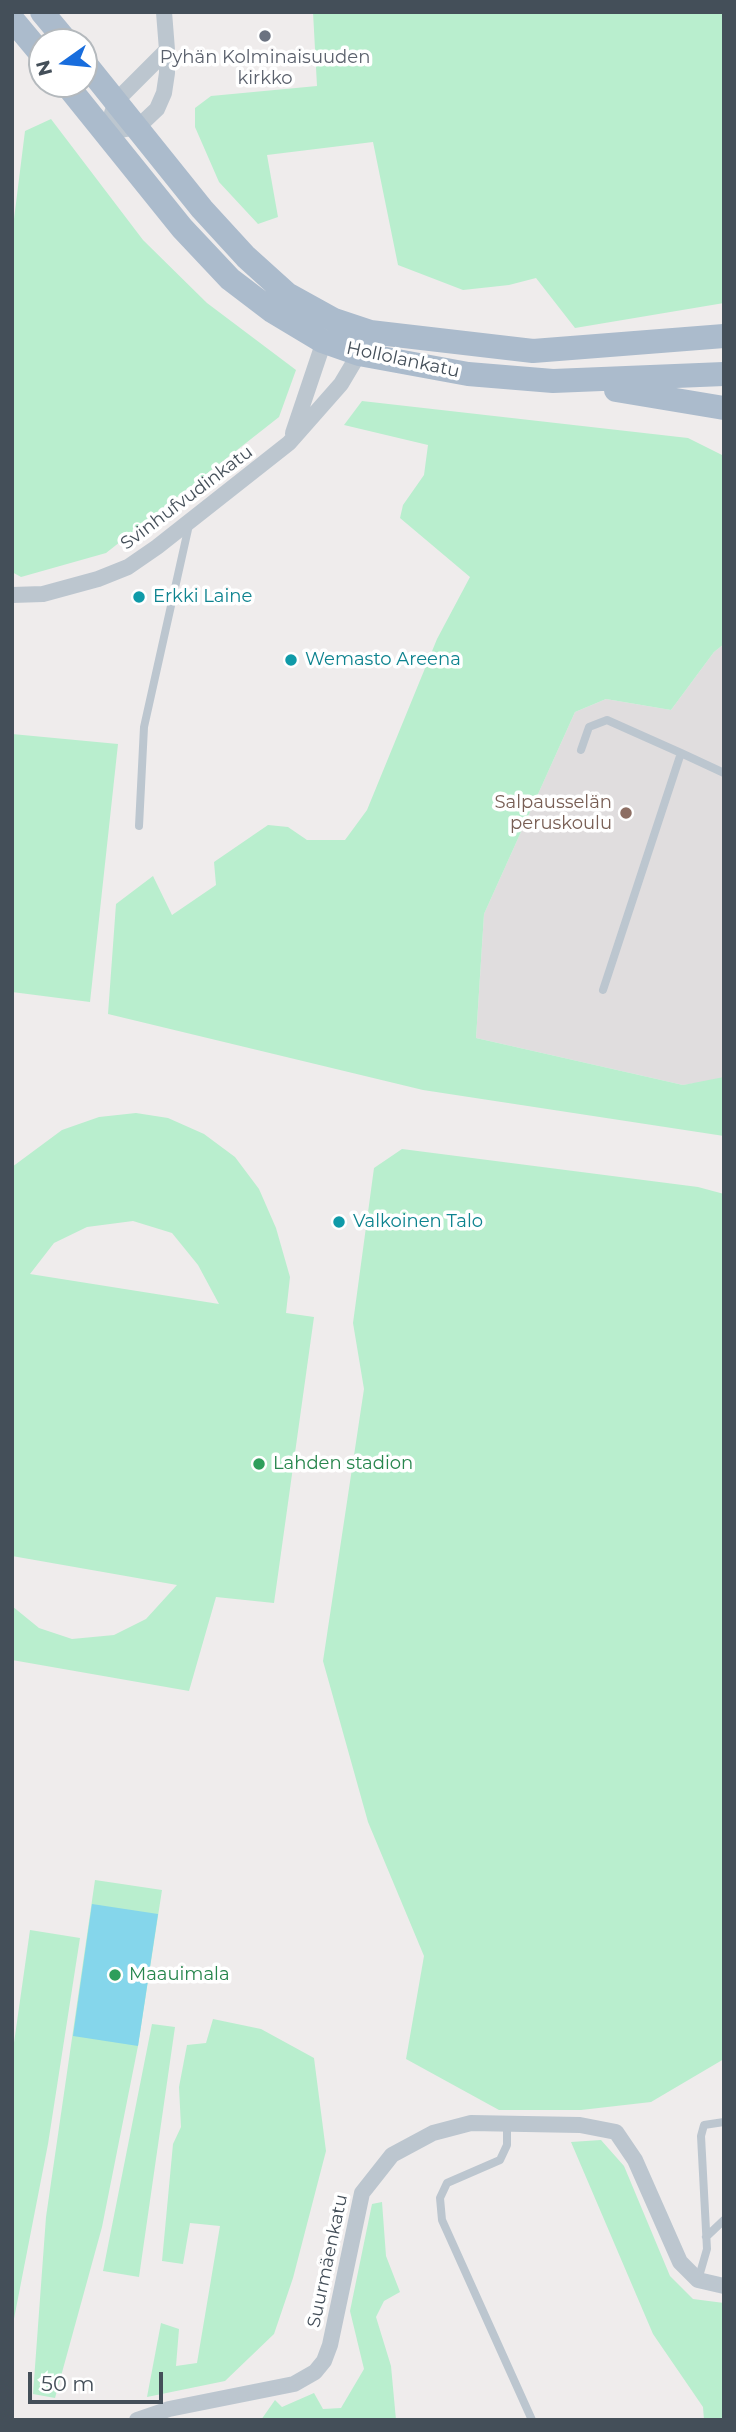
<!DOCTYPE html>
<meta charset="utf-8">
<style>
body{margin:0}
#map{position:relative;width:736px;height:2432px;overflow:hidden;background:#efecec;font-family:Montserrat,sans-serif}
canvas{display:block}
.frame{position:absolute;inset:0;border:14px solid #444f59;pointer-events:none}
.north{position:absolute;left:28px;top:28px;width:70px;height:70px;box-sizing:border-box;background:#fff;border:2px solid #b4b9bd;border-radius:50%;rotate:255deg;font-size:19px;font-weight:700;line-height:28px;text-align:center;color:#444f59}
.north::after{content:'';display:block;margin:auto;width:24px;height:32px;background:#186ddd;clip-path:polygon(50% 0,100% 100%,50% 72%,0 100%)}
.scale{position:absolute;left:28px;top:2372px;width:135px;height:32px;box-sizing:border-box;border:4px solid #444f59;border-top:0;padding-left:9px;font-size:21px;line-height:24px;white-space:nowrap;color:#444f59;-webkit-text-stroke:5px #fff;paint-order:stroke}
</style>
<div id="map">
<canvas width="736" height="2432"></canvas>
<div class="frame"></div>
<div class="north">N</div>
<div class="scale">50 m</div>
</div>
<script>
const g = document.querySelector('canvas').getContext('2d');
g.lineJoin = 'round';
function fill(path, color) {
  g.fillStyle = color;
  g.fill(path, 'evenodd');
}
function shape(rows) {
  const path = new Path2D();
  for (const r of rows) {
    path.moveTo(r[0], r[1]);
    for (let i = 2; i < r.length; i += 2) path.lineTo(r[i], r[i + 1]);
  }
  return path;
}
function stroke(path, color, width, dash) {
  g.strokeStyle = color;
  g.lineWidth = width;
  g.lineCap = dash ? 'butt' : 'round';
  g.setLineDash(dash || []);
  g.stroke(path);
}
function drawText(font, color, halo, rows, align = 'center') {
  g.font = font + ' Montserrat,sans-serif';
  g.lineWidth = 7;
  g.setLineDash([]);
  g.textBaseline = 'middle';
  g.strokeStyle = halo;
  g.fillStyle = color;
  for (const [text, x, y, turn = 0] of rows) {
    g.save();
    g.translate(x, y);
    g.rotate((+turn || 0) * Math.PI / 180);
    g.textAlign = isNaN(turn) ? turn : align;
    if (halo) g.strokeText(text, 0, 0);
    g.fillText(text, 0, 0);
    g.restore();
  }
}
const education = shape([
 [724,644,723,1079,683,1085,476,1038,484,914,575,712,606,699,671,710,714,652]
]);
const green = shape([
 [313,12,724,12,724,303,575,328,536,278,509,285,463,290,398,265,373,142,267,155,278,217,258,224,219,182,195,127,195,108,211,96,317,86],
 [51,119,143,240,207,303,296,370,279,417,106,553,21,577,12,572,12,235,25,131],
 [362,401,688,438,724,456,724,644,714,652,671,710,606,699,575,712,484,914,476,1038,683,1085,724,1077,724,1136,423,1090,108,1014,116,904,153,876,172,915,216,885,214,862,268,825,288,827,307,840,345,840,367,810,437,639,470,577,400,518,403,505,424,475,428,445,344,425],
 [12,734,118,744,90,1002,12,992],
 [136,1113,168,1118,204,1134,235,1157,259,1189,276,1228,290,1277,286,1313,314,1317,274,1603,216,1597,189,1691,12,1660,12,1606,39,1628,72,1639,114,1635,146,1619,177,1585,12,1556,12,1167,62,1130,99,1117],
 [133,1221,172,1233,198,1265,219,1304,30,1274,54,1243,87,1227],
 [402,1149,698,1187,724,1194,724,2059,651,2102,581,2110,499,2110,406,2059,424,1956,368,1822,323,1661,364,1389,353,1323,374,1168],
 [95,1880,162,1890,138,2046,102,2227,55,2398,33,2394,46,2217],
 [30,1930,80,1938,48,2144,12,2329,12,2057],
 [213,2019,261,2029,314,2058,326,2151,293,2278,274,2334,225,2381,147,2397,161,2323,179,2329,176,2366,197,2363,220,2226,190,2223,183,2264,162,2261,173,2144,181,2127,179,2087,187,2045,206,2043],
 [152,2024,175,2027,139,2277,103,2271],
 [601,2140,624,2166,670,2276,693,2299,724,2303,724,2420,704,2420,703,2407,653,2334,571,2142],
 [382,2202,386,2256,400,2292,384,2301,376,2317,391,2366,396,2420,261,2420,275,2400,282,2407,314,2393,323,2409,341,2408,364,2369,350,2311,372,2204]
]);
const water = shape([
 [92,1904,158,1914,138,2046,73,2036]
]);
const service = shape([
 [581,750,589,727,607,720,681,753],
 [139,826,144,727,189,525],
 [603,990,681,753,724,773],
 [507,2123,507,2145,500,2160,447,2183,440,2198,442,2220,532,2420],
 [706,2237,724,2220],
 [698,2280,707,2249,701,2136,704,2125,724,2122]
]);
const minor = shape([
 [164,12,167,50,167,73,164,93,157,109,138,127,106,132,116,101,167,50],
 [293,433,326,335],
 [12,595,43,594,98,579,128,567,157,547,289,443,341,384,363,347],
 [137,2420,169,2409,294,2384,315,2372,324,2361,330,2345,362,2193,392,2155,433,2133,471,2123,580,2125,616,2132,635,2160,680,2262,698,2280,724,2286]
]);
const primary = shape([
 [42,12,67,42],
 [12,19,42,55],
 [84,62,202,209,246,257,287,294,334,320,370,332,533,351,724,336],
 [66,84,182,228,230,279,272,311,322,341,359,354,468,374,553,381,724,374],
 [616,390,724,408]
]);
const markers = [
 [265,36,7,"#6b7280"],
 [139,597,7,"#0f9aa8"],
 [291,660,7,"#0f9aa8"],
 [626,813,7,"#8d6e63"],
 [339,1222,7,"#0f9aa8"],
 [259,1464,7,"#2e9e5b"],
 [115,1975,7,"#2e9e5b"]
];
const worshipNames = [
 ["Pyhän Kolminaisuuden",265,58],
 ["kirkko",265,79]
];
const streetNames = [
 ["Hollolankatu",403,360,12],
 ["Svinhufvudinkatu",187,498,-37],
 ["Suurmäenkatu",328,2261,-78]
];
const cultureNames = [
 ["Erkki Laine",153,597],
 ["Wemasto Areena",305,660],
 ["Valkoinen Talo",353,1222]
];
const educationNames = [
 ["Salpausselän",612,803],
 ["peruskoulu",612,824]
];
const leisureNames = [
 ["Lahden stadion",273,1464],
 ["Maauimala",129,1975]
];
fill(education, '#e0ddde');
fill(green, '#b9eece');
fill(water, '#85d6eb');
stroke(service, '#bcc6cf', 8);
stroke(minor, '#bcc6cf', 16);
stroke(primary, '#abbbcc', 24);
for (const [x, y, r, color] of markers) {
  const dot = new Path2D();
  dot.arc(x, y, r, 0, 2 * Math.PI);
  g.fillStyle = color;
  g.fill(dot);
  stroke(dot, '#fff', 2.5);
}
drawText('18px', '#5b616d', '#fff', worshipNames);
drawText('18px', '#444f59', '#fff', streetNames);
drawText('18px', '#0d838f', '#fff', cultureNames, 'left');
drawText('18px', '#785e54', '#fff', educationNames, 'right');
drawText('18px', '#27864d', '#fff', leisureNames, 'left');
</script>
